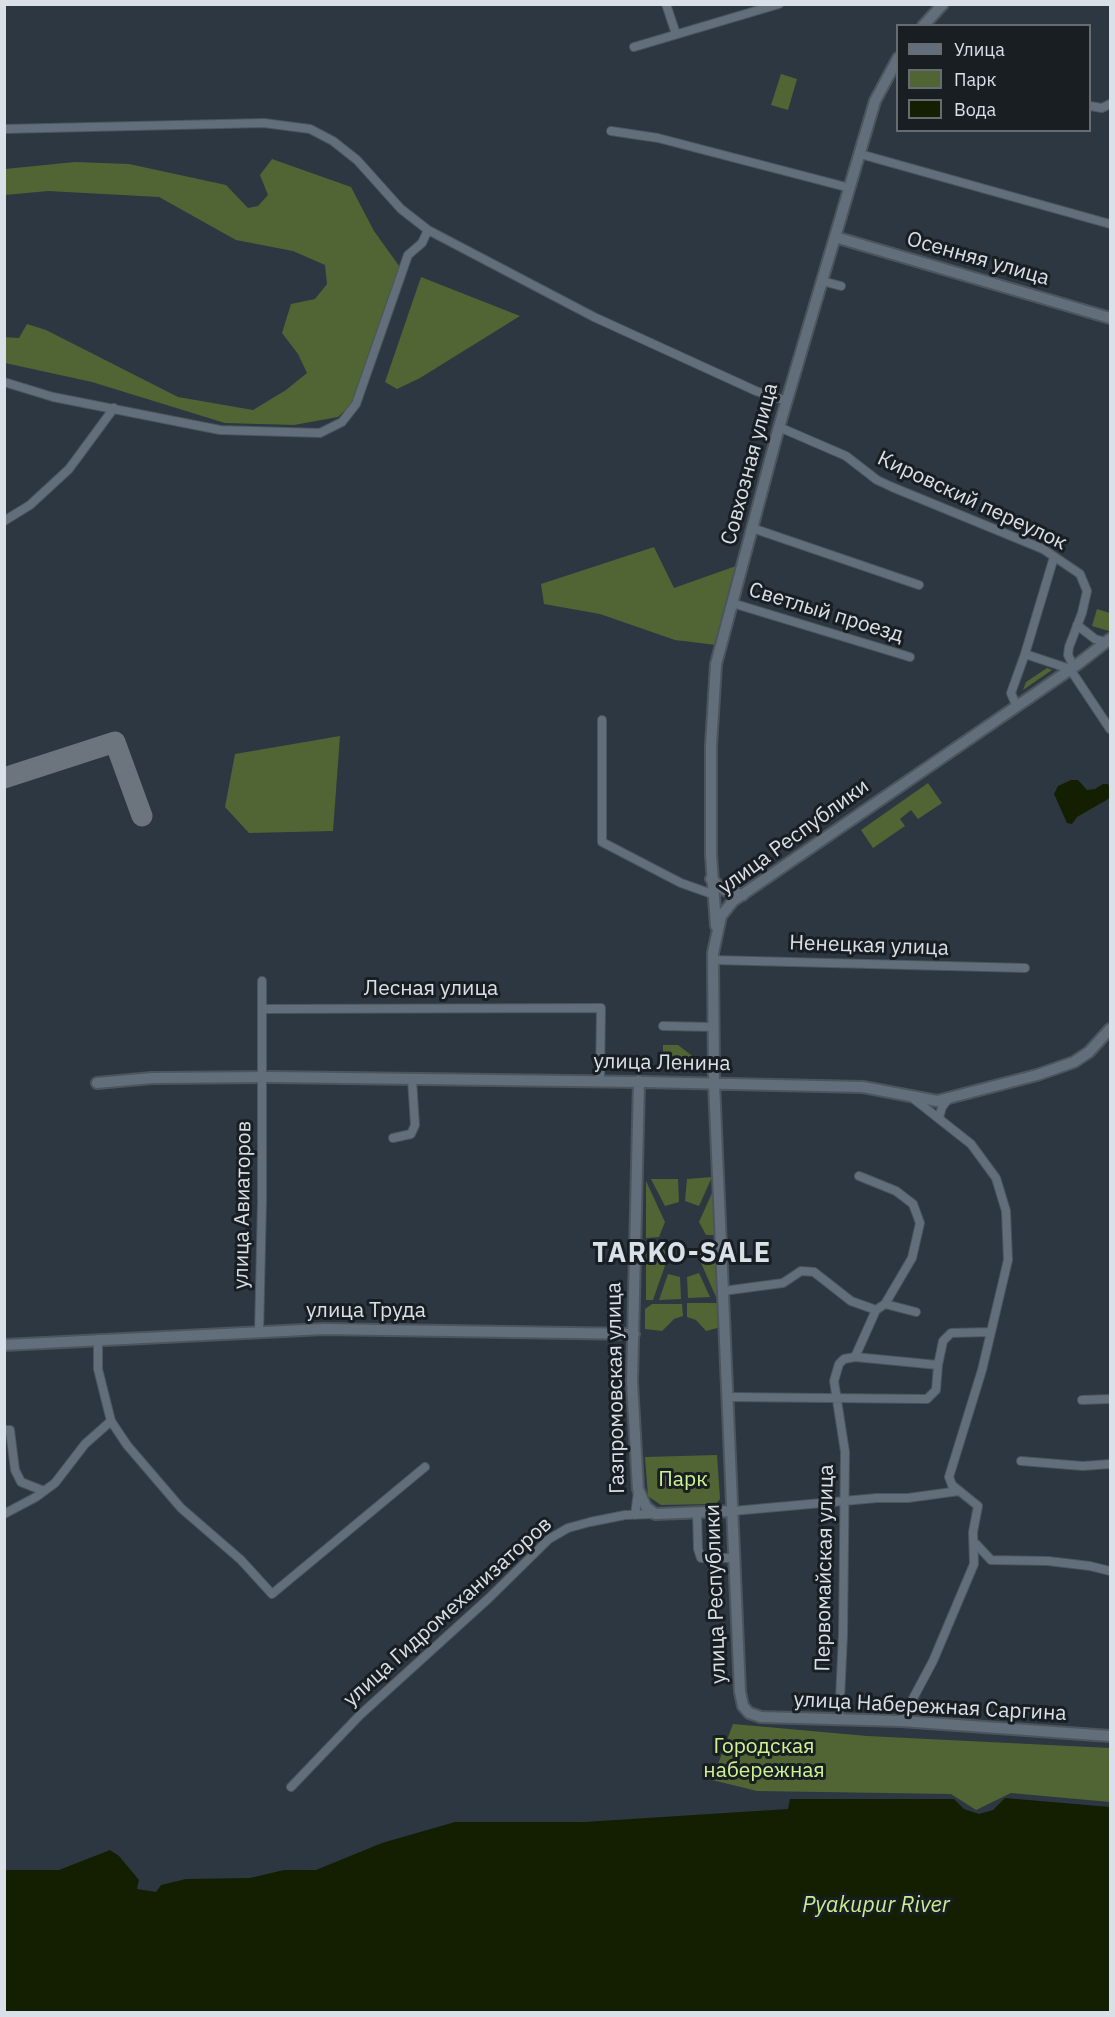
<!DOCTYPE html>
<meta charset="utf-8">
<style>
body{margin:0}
#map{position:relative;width:1115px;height:2017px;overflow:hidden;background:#2d3742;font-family:"IBM Plex Sans",sans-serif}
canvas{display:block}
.frame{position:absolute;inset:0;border:6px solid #dae0e7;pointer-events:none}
.legend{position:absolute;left:896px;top:24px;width:195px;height:108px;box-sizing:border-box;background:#191e23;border:2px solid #666c71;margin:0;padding:8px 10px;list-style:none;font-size:18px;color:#dae0e7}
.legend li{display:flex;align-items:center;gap:12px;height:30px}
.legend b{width:30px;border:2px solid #666c71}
</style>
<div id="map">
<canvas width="1115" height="2017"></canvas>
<div class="frame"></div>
<ul class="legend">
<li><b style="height:8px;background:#626e7a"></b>Улица</li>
<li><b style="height:16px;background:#516434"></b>Парк</li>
<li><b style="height:16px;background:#131f00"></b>Вода</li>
</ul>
</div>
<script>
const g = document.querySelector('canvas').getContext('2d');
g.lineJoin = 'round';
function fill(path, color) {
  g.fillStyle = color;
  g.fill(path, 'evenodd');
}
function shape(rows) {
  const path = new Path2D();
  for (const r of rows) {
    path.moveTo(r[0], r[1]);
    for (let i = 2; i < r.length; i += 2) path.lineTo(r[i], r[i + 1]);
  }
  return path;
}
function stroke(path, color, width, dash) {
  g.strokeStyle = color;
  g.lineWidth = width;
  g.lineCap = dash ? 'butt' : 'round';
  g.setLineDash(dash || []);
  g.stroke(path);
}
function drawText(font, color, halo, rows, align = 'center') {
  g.font = font + ' "IBM Plex Sans",sans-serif';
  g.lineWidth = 6;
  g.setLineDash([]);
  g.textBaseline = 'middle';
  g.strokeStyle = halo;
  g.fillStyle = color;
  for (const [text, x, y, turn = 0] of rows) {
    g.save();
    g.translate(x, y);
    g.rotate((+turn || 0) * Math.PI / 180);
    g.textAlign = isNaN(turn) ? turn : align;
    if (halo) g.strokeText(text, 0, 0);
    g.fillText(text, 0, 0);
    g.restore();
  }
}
const green = shape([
 [781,74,797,79,788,110,771,105],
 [272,159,351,187,374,231,402,270,356,400,338,417,294,425,225,423,92,382,5,363,4,337,19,338,27,324,46,330,178,397,253,410,286,390,307,373,298,354,282,333,291,304,315,299,327,284,325,265,293,251,236,240,159,197,48,191,5,195,5,169,75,162,129,164,226,185,248,208,258,206,268,195,260,175],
 [421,277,520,316,420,378,397,389,385,382],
 [654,547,674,588,736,566,716,645,675,640,600,614,544,604,541,584],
 [1097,609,1110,613,1109,631,1092,626],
 [1047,668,1052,670,1023,690,1026,682],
 [340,736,333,831,249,833,225,807,235,754],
 [928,783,942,803,918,819,911,810,900,819,905,826,873,848,861,830],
 [663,1045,678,1045,695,1058,694,1064,683,1069,663,1068],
 [712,1177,699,1206,685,1201,687,1179],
 [651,1179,678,1179,679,1202,665,1206],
 [646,1181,665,1222,659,1237,646,1238],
 [716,1184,717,1235,706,1235,699,1222],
 [717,1240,720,1297,716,1297,698,1256,704,1241],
 [646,1243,660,1243,668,1257,653,1300,646,1300],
 [699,1273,710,1297,688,1298,687,1277],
 [668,1274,680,1277,681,1299,659,1300],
 [687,1303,716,1303,721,1307,721,1327,706,1331,696,1320,687,1317],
 [652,1304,682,1304,683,1316,674,1319,662,1331,645,1329,645,1309],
 [717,1455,720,1499,716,1504,661,1505,648,1496,645,1457],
 [733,1724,867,1736,1110,1748,1110,1802,1011,1793,976,1810,951,1794,757,1791,712,1780]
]);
const water = shape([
 [1071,780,1078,780,1087,790,1095,789,1103,784,1108,784,1110,789,1110,798,1077,817,1072,824,1067,823,1054,794,1058,786],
 [1005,1798,1110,1807,1110,2012,5,2012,5,1870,59,1870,110,1850,119,1856,139,1880,137,1889,156,1892,161,1885,186,1879,250,1878,284,1870,316,1870,382,1843,455,1822,584,1822,788,1809,790,1799,954,1799,964,1809,979,1814,993,1810]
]);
const taxiway = shape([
 [4,778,115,742,142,816]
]);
const street = shape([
 [666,4,676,34],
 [634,47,779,4],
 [1090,106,1102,108,1110,104],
 [4,129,264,123,310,129,333,141,357,160,401,209,428,230,594,317,756,391,787,401],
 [611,131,658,138,850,188],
 [860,154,1110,224],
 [822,281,841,286],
 [4,382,53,397,220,430,320,433,342,422,356,404,408,255,422,243,428,230],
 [779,427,846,456,877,480,892,487,1043,549,1080,574,1087,591,1082,613,1069,647,1068,655,1074,667],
 [4,521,30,505,69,469,114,408],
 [752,528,919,585],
 [732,603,910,657],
 [1077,625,1095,639,1106,642],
 [1025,654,1054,557],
 [1016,705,1011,693,1025,654,1070,669,1110,729],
 [602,720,602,842,681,883,712,894],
 [713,960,1025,968],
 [262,1009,601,1008,600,1081],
 [663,1026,713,1027],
 [939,1118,942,1107,948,1099],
 [393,1138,411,1134,415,1125,412,1079],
 [859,1176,896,1191,913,1204,920,1223,912,1258,885,1304],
 [723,1291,783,1283,801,1271,814,1272,851,1301,876,1310,885,1304,916,1312],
 [876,1310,855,1357,938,1365,943,1341,951,1333,990,1332],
 [259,1333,262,1201,262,981],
 [98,1339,98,1369,111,1421,127,1445,181,1508,241,1560,272,1594,425,1467],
 [728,1397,927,1399,936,1390,938,1365],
 [1082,1400,1110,1399],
 [4,1430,10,1430,15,1470,21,1482,44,1491],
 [1021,1461,1083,1466,1110,1464],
 [733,1511,877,1498,908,1498,959,1491],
 [697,1512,698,1549,701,1558,735,1558],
 [4,1514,36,1497,55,1483,85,1444,111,1421],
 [635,1515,638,1492],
 [976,1544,991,1560,1048,1561,1090,1566,1110,1571],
 [839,1720,843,1635,845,1452,834,1381,839,1364,844,1359,855,1357],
 [901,1721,933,1661,974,1564,973,1532,978,1506,952,1485,949,1477,982,1370,1008,1260,1006,1211,996,1178,971,1144,914,1099],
 [291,1787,360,1715,489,1598,549,1539,568,1528,590,1522,625,1515,655,1514]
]);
const secondary = shape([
 [923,26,943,4],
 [835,237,1110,318],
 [1110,639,1074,667,733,901,721,916,713,953,714,1083,740,1692,743,1706,749,1713,761,1717,901,1721,1110,1736],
 [711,879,724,890,743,895],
 [716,926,711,855,711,746,716,664,779,427,875,101,898,58],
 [639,1081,632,1382,638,1489,646,1507,655,1514,733,1511],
 [97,1083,152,1078,270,1077,645,1082,863,1087,937,1101,1037,1075,1074,1062,1089,1052,1110,1029],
 [4,1345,324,1329,634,1334]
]);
const streetNames = [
 ["Осенняя улица",978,259,16],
 ["Совхозная улица",750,464,-75],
 ["Кировский переулок",972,501,25],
 ["Светлый проезд",826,613,17],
 ["улица Республики",794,837,-36],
 ["Ненецкая улица",869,946,2],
 ["Лесная улица",431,989],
 ["улица Ленина",662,1063,1],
 ["улица Авиаторов",243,1205,-89],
 ["улица Труда",366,1311],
 ["Газпромовская улица",616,1388,-91],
 ["Первомайская улица",825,1568,-89],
 ["улица Республики",716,1594,-92],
 ["улица Гидромеханизаторов",448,1612,-42],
 ["улица Набережная Саргина",930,1707,3]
];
const parkNames = [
 ["Парк",683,1480],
 ["Городская",764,1747],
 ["набережная",764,1771]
];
const waterNames = [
 ["Pyakupur River",876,1906]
];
const districtNames = [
 ["TARKO-SALE",682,1254]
];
fill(green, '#516434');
fill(water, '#131f00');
stroke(taxiway, '#6c757e', 21);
stroke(street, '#4c555d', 10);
stroke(secondary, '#4c555d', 14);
stroke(street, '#626e7a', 8);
stroke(secondary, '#626e7a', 10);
drawText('21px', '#dae0e7', '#191e23', streetNames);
drawText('21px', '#cef492', '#191e23', parkNames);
drawText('italic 22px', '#c8ee8d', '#191e23', waterNames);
g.letterSpacing = '1.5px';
drawText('bold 27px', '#dae0e7', '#191e23', districtNames);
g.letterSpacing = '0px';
</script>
